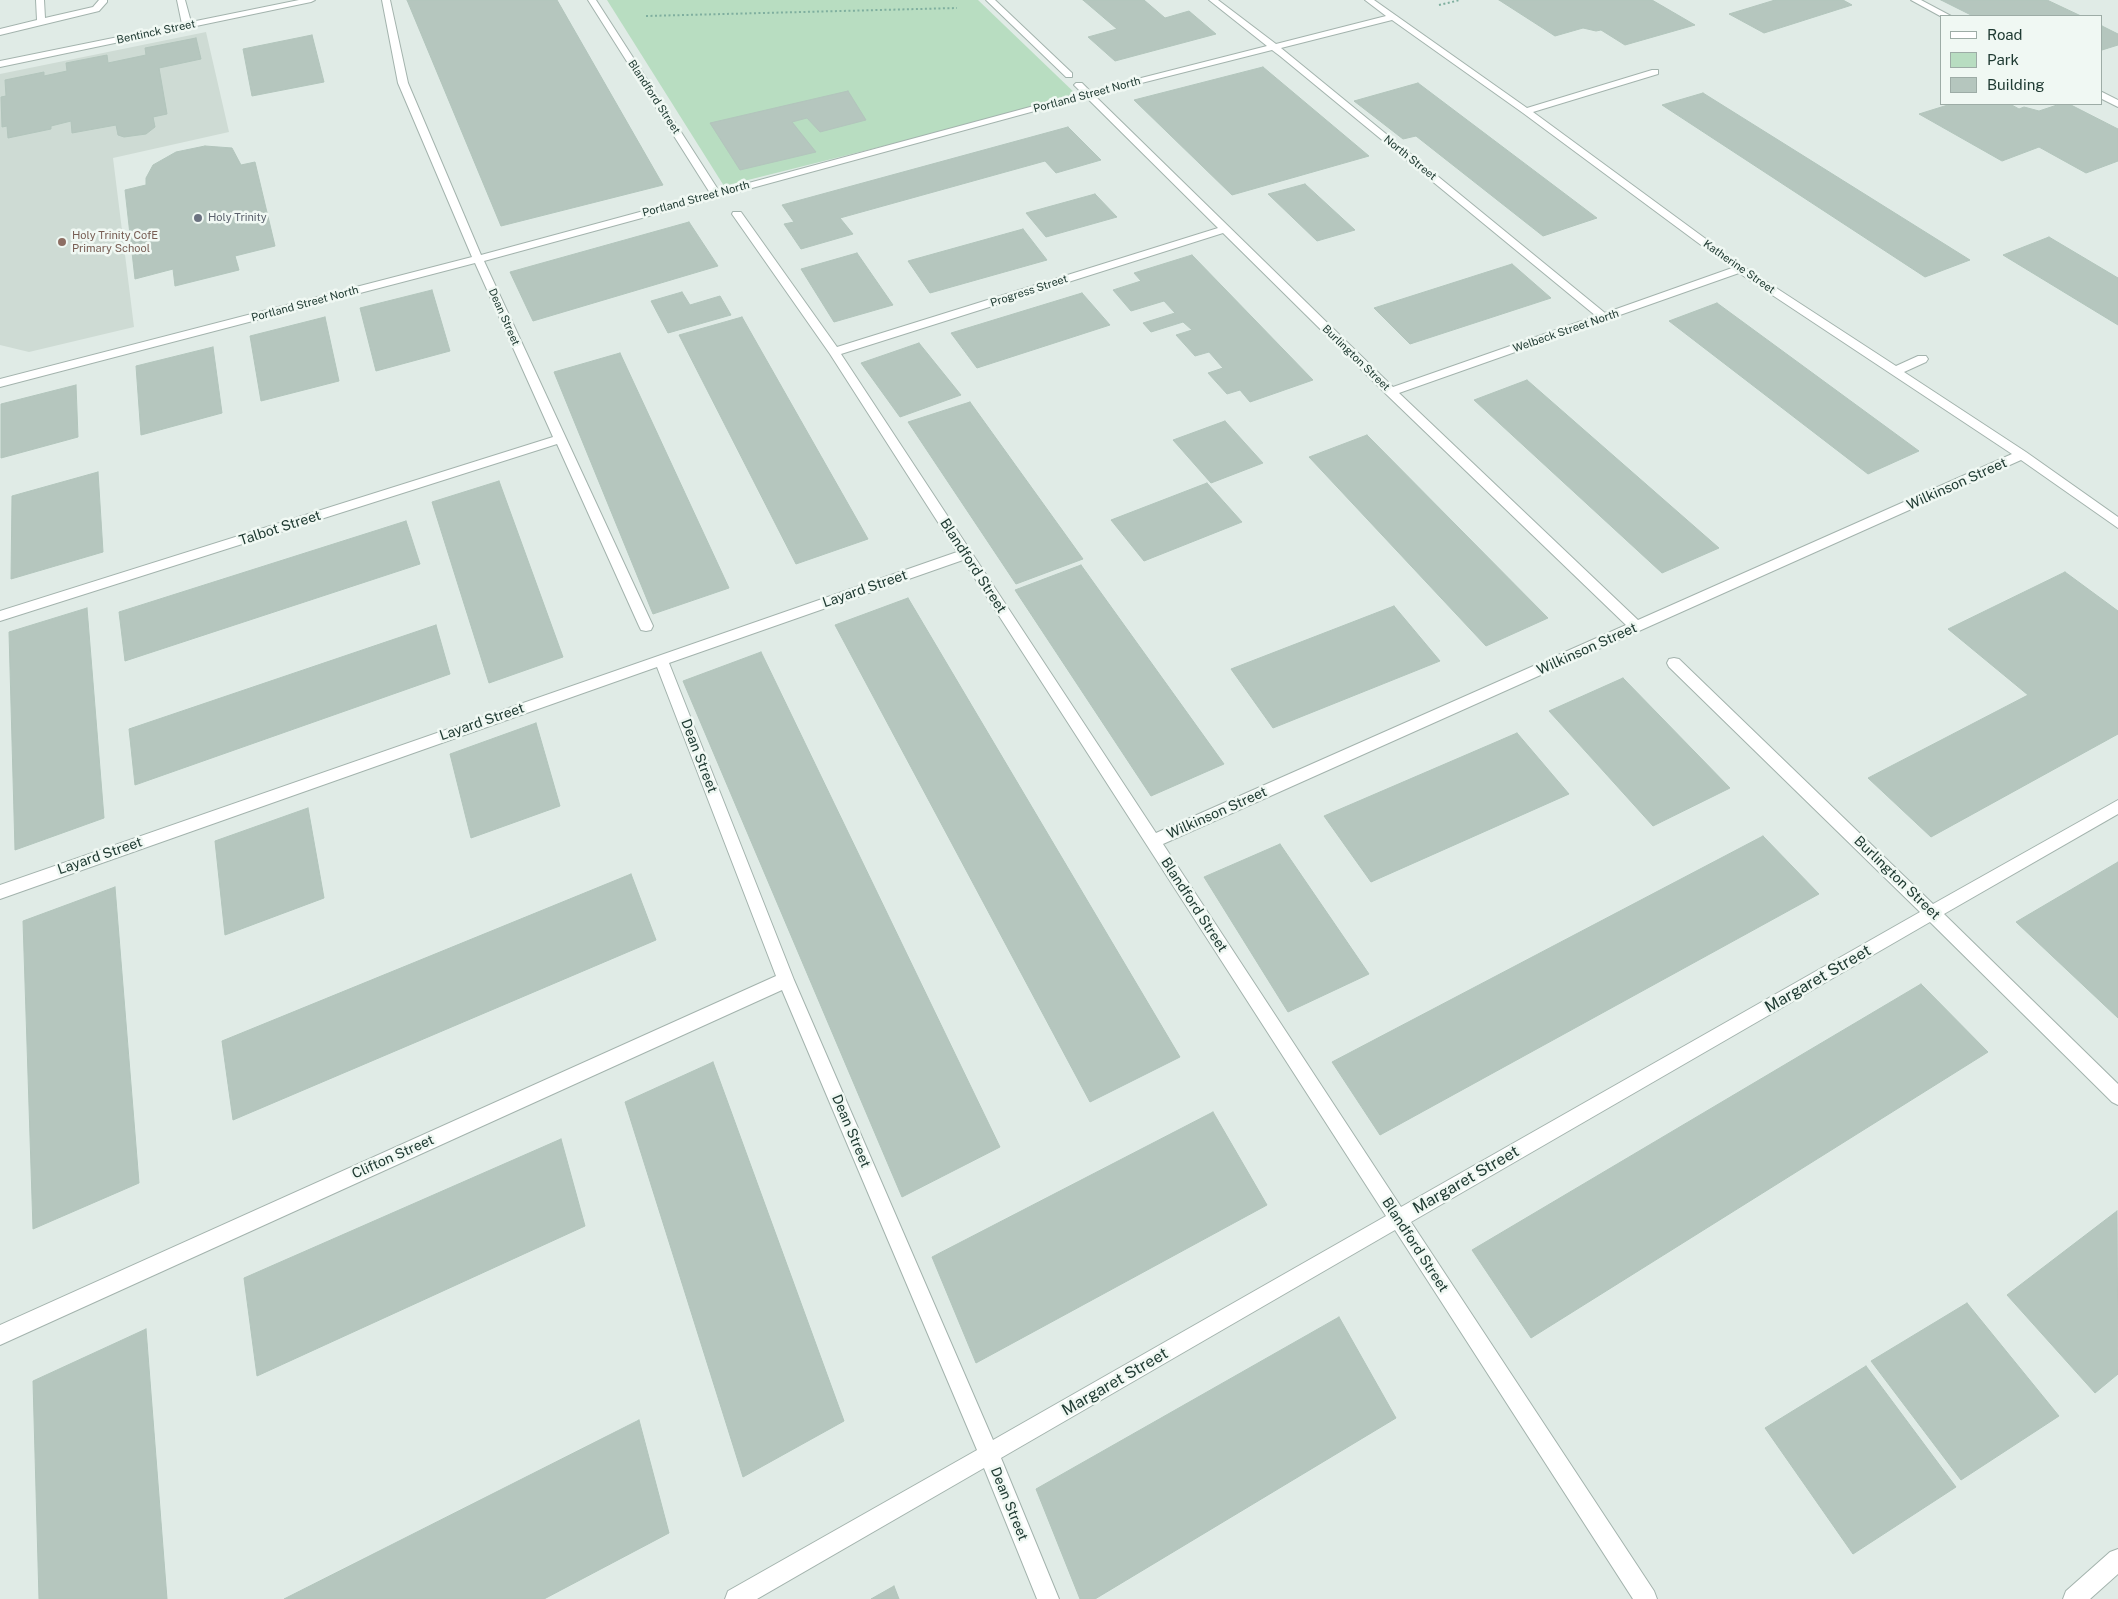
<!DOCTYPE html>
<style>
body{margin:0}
#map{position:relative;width:2118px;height:1599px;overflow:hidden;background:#e0ebe6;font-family:"Public Sans",sans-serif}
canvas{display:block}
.legend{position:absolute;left:1940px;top:15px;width:162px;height:90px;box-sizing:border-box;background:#f0f8f3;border:1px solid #9daca6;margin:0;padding:6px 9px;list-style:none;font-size:15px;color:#203b33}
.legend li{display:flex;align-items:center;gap:10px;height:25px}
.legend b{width:25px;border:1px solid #9daca6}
</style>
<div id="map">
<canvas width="2118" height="1599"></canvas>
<ul class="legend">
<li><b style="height:6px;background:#fff"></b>Road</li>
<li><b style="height:14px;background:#b8ddc1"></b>Park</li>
<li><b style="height:14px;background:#b5c6be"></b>Building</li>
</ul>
</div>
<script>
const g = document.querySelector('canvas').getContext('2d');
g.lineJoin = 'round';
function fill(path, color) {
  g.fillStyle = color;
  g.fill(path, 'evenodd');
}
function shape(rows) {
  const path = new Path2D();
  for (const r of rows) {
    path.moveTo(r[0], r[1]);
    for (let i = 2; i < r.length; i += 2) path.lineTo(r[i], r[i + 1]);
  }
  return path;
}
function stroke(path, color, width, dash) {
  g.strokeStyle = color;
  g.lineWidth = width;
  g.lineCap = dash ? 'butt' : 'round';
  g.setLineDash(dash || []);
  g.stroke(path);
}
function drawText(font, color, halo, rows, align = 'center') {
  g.font = font + ' "Public Sans",sans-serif';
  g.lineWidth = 5;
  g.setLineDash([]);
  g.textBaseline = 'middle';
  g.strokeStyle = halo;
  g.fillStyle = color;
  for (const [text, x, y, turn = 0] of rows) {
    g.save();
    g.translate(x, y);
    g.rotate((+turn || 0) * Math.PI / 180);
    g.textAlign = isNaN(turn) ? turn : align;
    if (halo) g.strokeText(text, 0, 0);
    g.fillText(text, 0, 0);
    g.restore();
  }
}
const built = shape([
 [206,32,229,132,113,158,134,327,29,352,0,345,0,74]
]);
const green = shape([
 [607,0,978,0,1079,97,724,186]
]);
const building = shape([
 [407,0,557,0,663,185,501,226,407,0],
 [1083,0,1144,0,1165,18,1189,11,1216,34,1115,61,1088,37,1117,29,1083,0],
 [1499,0,1652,0,1695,25,1625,45,1601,30,1596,31,1583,28,1555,36,1499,0],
 [1775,0,1843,0,1852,5,1764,33,1729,14,1775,0],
 [1941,0,2047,0,2081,16,1973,16,1941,0],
 [2102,26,2118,34,2118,45,2102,50,2102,26],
 [312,35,324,82,252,96,243,49,312,35],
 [196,38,201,59,159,68,167,114,153,117,155,127,146,134,124,137,118,135,116,125,72,133,71,121,51,126,51,129,8,138,7,126,2,127,1,97,6,96,5,80,44,72,44,76,67,71,66,63,107,55,108,63,146,55,145,48,196,38],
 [1263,67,1369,156,1232,195,1134,100,1263,67],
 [1418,83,1597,218,1543,236,1416,136,1403,139,1354,101,1418,83],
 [848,91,866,120,820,132,807,118,792,122,816,152,740,170,710,123,848,91],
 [1703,93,1970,260,1925,277,1662,105,1703,93],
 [1951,104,2010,104,2019,109,2024,107,2039,111,2060,104,2069,104,2118,129,2118,161,2086,173,2039,147,2002,161,1919,114,1951,104],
 [1068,127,1101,160,1056,173,1045,161,840,218,853,234,801,249,784,224,794,222,782,205,1068,127],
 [205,146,232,148,241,165,255,162,275,246,235,256,239,270,175,286,173,269,135,279,125,190,146,185,146,178,153,165,176,152,205,146],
 [1305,184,1355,230,1317,241,1268,194,1305,184],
 [1095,194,1117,217,1046,237,1026,213,1095,194],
 [689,222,718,266,533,321,510,272,689,222],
 [1023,229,1047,260,930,293,908,261,1023,229],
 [2049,237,2118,278,2118,325,2003,255,2049,237],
 [857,253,893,305,834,322,801,269,857,253],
 [1192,255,1313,380,1250,402,1240,390,1227,394,1208,373,1223,368,1209,352,1195,356,1176,335,1192,330,1183,322,1151,332,1143,323,1175,313,1164,301,1131,311,1113,290,1141,281,1134,273,1192,255],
 [1512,264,1551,298,1410,344,1374,308,1512,264],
 [432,290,450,351,376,371,360,308,432,290],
 [682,292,690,305,720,296,731,315,668,333,651,301,682,292],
 [1082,293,1110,325,977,368,951,333,1082,293],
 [1717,303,1919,451,1868,474,1669,321,1717,303],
 [325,317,339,381,261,401,250,336,325,317],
 [742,317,868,539,796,564,679,335,742,317],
 [919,343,961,395,900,417,861,363,919,343],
 [213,347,222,413,141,435,136,366,213,347],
 [620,353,729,588,653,614,554,372,620,353],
 [1527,380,1719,548,1662,573,1474,400,1527,380],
 [76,385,78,437,1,458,1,404,76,385],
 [970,402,1083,559,1016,584,908,422,970,402],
 [1225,421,1263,463,1211,483,1173,440,1225,421],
 [1367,435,1548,618,1486,646,1309,457,1367,435],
 [98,472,103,552,11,579,12,496,98,472],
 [499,481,563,657,489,683,432,502,499,481],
 [1207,483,1242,522,1144,561,1111,520,1207,483],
 [406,521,420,564,125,661,119,612,406,521],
 [1081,565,1224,764,1151,796,1015,590,1081,565],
 [2065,572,2118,611,2118,734,1931,837,1868,778,2028,695,1948,629,2065,572],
 [908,598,1180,1057,1090,1102,835,625,908,598],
 [1394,606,1440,661,1273,728,1231,669,1394,606],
 [87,608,104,818,15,850,9,632,87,608],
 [436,625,450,674,135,785,129,729,436,625],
 [761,652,1000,1147,902,1197,683,681,761,652],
 [1623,678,1730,788,1653,826,1549,711,1623,678],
 [536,723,560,806,471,838,450,754,536,723],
 [1517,733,1569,794,1371,882,1324,816,1517,733],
 [308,808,324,898,225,935,215,841,308,808],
 [1763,836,1819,894,1380,1135,1332,1062,1763,836],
 [1280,844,1369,974,1288,1012,1204,877,1280,844],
 [2118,862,2118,1018,2016,922,2118,862],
 [631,874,656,940,233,1120,222,1041,631,874],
 [115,887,139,1183,33,1229,23,921,115,887],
 [1921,984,1988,1052,1531,1338,1472,1250,1921,984],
 [713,1062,844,1421,743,1477,625,1102,713,1062],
 [1213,1112,1267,1205,976,1363,932,1257,1213,1112],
 [561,1139,585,1226,257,1376,244,1278,561,1139],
 [2117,1211,2118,1374,2095,1393,2007,1295,2117,1211],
 [1967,1303,2059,1416,1961,1480,1871,1361,1967,1303],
 [1339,1317,1396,1418,1095,1599,1080,1599,1036,1489,1339,1317],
 [146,1329,167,1599,39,1599,33,1381,146,1329],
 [1866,1366,1956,1487,1853,1554,1765,1428,1866,1366],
 [639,1420,669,1533,544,1599,284,1599,639,1420],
 [894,1586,899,1599,871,1599,894,1586]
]);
const path = shape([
 [1439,5,1460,0],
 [646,16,957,8]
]);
const minor = shape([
 [36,0,44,0,45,18,93,7,99,0,107,0,107,2,99,11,0,35,0,29,37,20,36,0],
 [177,0,185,0,191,22,299,0,315,0,311,2,0,67,0,61,182,24,177,0],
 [382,0,390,0,408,83,481,255,710,193,588,0,596,0,719,191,1082,93,1074,85,1076,83,1082,83,1090,91,1267,46,1209,0,1218,0,1276,44,1386,16,1365,0,1374,0,1527,108,1652,70,1658,70,1658,74,1533,112,1744,267,1896,366,1918,356,1926,356,1928,359,1926,362,1904,372,2026,452,2118,517,2118,528,2021,460,1163,844,1401,1207,1920,912,1669,667,1667,663,1669,659,1674,658,1679,659,1933,904,2118,800,2118,814,1944,914,2118,1084,2118,1105,2112,1102,1930,922,1411,1222,1654,1591,1657,1599,1633,1599,1395,1230,1001,1458,1059,1599,1037,1599,984,1468,757,1599,725,1599,728,1591,977,1450,782,990,0,1345,0,1325,776,976,657,667,0,899,0,885,957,552,830,354,732,214,733,212,741,212,837,347,1218,228,1086,97,484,261,653,626,651,630,646,631,641,630,639,626,557,444,0,621,0,611,553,437,475,263,0,387,0,379,472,257,398,83,382,0],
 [1392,20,1523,113,1732,268,1605,313,1281,48,1392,20],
 [1272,50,1280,56,1596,316,1393,387,1094,95,1272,50],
 [1223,233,1387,395,1626,625,1156,833,841,354,1223,233],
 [1739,273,2012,454,1638,620,1399,393,1739,273],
 [963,560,1386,1216,993,1440,794,980,669,663,963,560],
 [986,0,995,0,1072,73,1072,77,1066,77,986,0],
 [1911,0,1921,0,1951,16,1942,17,1911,0],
 [2102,92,2118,100,2118,107,2102,99,2102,92],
 [2118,1549,2118,1574,2090,1599,2063,1599,2066,1591,2110,1552,2118,1549]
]);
const markers = [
 [198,218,5,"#6b7280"],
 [62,242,5,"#8d6e63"]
];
const farStreetnames = [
 ["Bentinck Street",156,32,-12],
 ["Portland Street North",1087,95,-15],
 ["Blandford Street",654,97,57],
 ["North Street",1410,158,39],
 ["Portland Street North",696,199,-15],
 ["Katherine Street",1739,267,35],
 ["Progress Street",1029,291,-18],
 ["Portland Street North",305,304,-15],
 ["Dean Street",504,317,66],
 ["Welbeck Street North",1566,331,-19],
 ["Burlington Street",1356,358,44]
];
const farWorshipnames = [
 ["Holy Trinity",208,218]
];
const farEducationnames = [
 ["Holy Trinity CofE",72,236],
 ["Primary School",72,249]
];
const streetNames = [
 ["Wilkinson Street",1957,484,-24],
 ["Talbot Street",280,528,-18],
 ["Blandford Street",973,566,57],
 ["Layard Street",865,589,-19],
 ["Wilkinson Street",1587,649,-24],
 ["Layard Street",482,722,-19],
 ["Dean Street",699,756,69],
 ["Wilkinson Street",1217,813,-24],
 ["Layard Street",100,856,-19],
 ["Burlington Street",1897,878,44],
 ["Blandford Street",1194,905,57],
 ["Dean Street",851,1131,67],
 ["Clifton Street",393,1157,-24],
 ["Blandford Street",1415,1245,57],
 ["Dean Street",1009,1504,68]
];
const nearStreetnames = [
 ["Margaret Street",1818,979,-30],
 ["Margaret Street",1466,1180,-30],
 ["Margaret Street",1115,1382,-30]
];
fill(built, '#cedbd4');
fill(green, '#b8ddc1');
fill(building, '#b5c6be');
stroke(building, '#b2c5bc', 1);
stroke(minor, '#a3b3ad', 2);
stroke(path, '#7faf9f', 2, [2, 2.5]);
fill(minor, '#fff');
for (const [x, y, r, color] of markers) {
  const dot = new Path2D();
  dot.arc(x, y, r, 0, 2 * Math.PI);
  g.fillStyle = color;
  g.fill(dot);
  stroke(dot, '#f0f8f3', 2);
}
drawText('11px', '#203b33', '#f0f8f3', farStreetnames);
drawText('11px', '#5b616d', '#f0f8f3', farWorshipnames, 'left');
drawText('11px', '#785e54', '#f0f8f3', farEducationnames, 'left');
drawText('14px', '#203b33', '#f0f8f3', streetNames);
drawText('16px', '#203b33', '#f0f8f3', nearStreetnames);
</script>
